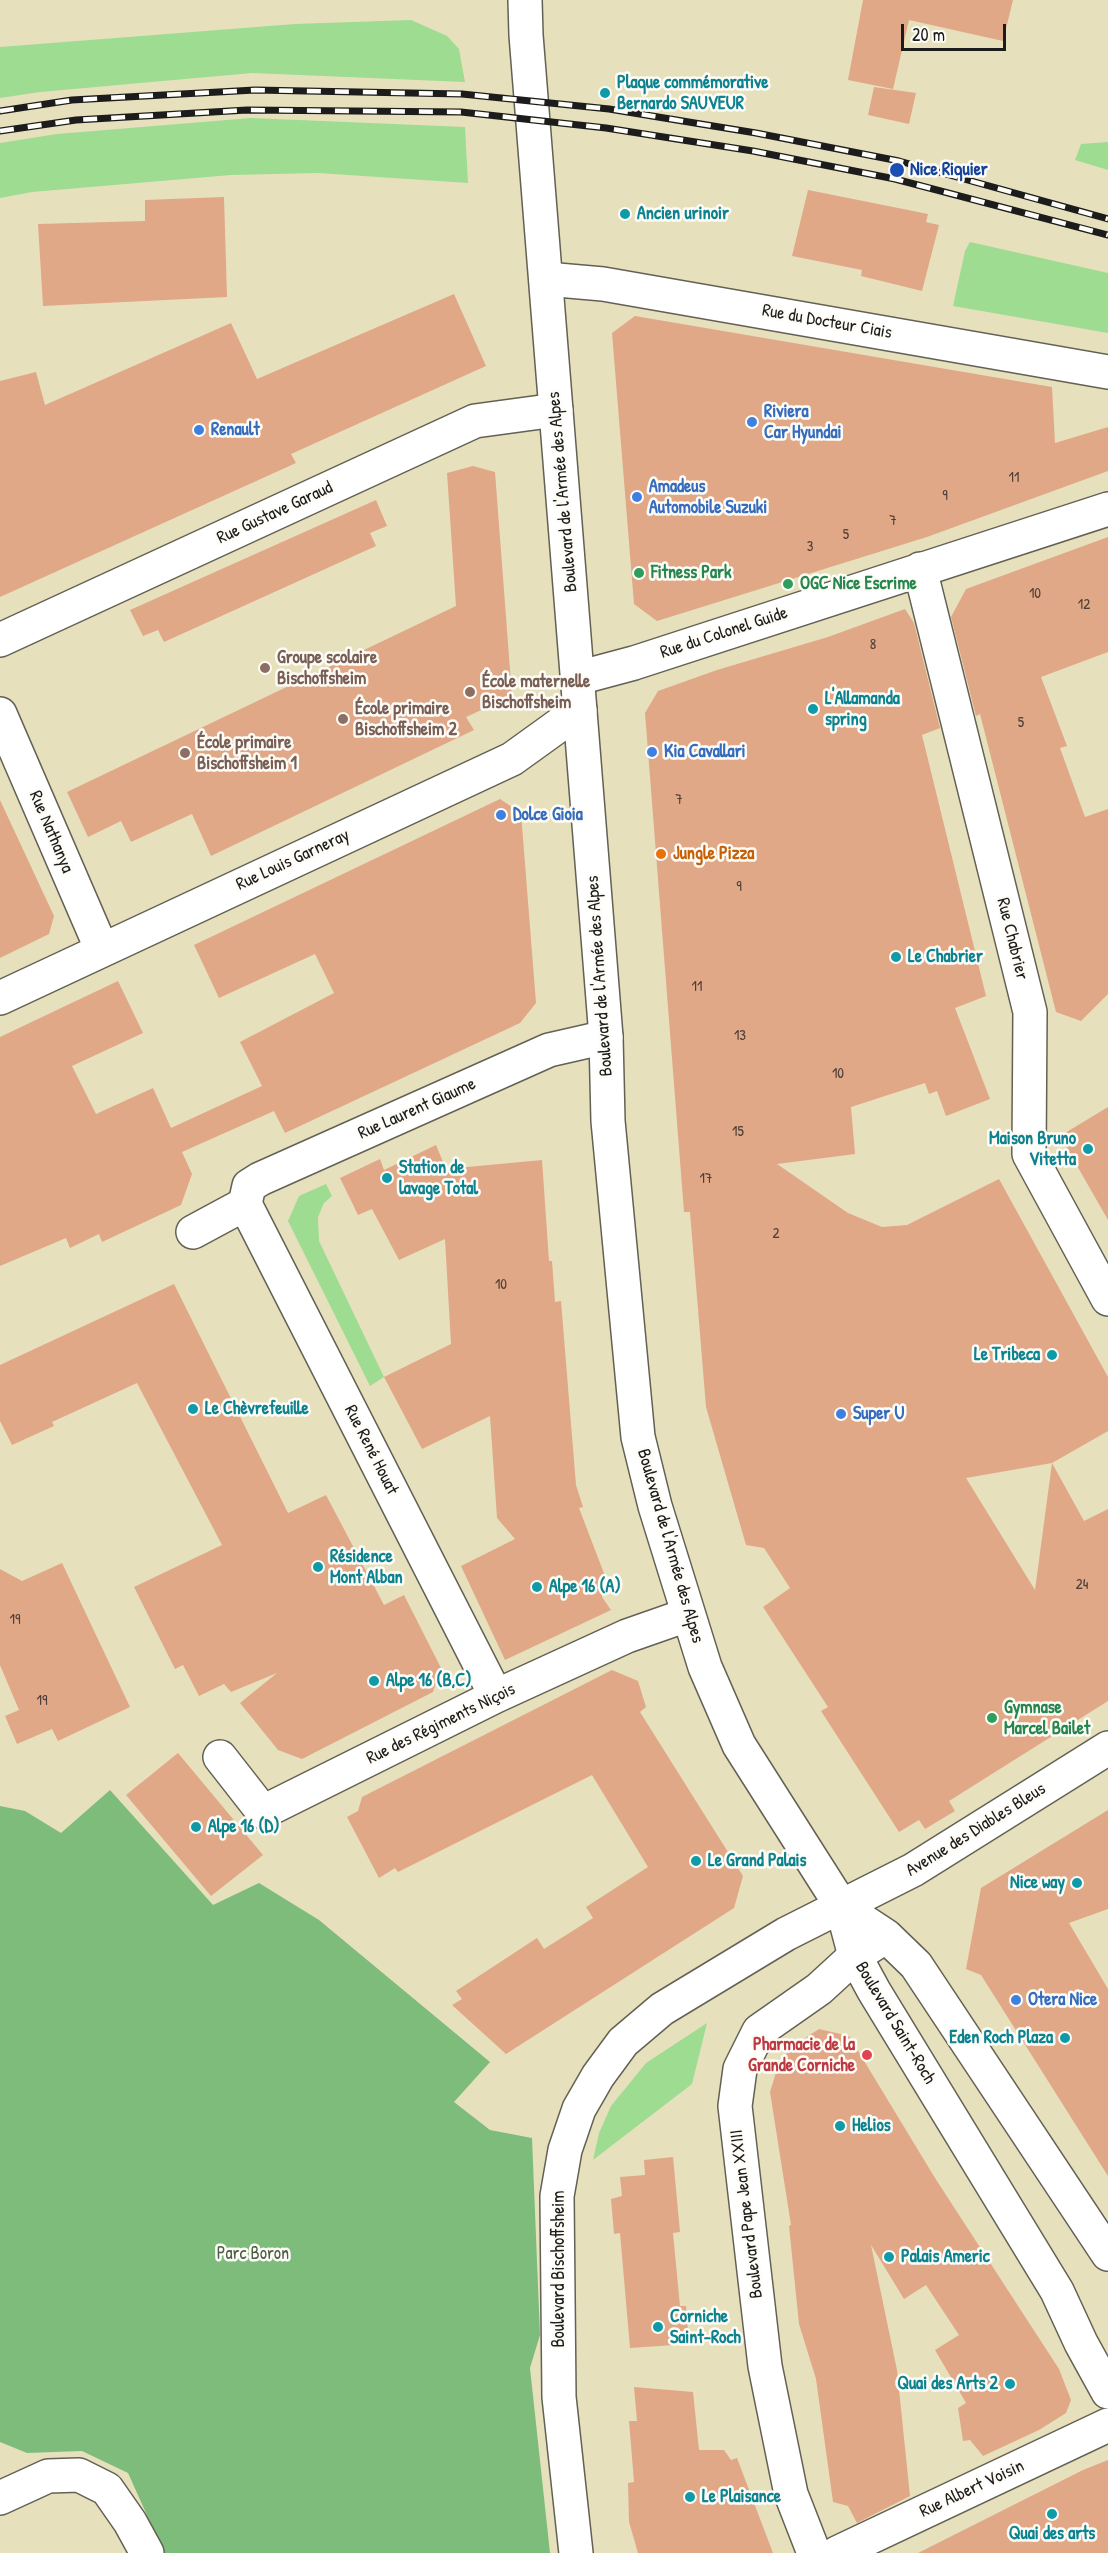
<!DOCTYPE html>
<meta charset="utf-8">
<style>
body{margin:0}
#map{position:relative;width:1108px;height:2553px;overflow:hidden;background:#e7e0bd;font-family:"Patrick Hand",sans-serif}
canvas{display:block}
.scale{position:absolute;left:901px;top:24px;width:105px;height:27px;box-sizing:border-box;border:3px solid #1c1c1c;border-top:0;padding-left:8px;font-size:18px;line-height:21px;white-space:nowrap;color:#1c1c1c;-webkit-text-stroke:4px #fdfcf7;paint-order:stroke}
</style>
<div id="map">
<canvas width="1108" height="2553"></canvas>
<div class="scale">20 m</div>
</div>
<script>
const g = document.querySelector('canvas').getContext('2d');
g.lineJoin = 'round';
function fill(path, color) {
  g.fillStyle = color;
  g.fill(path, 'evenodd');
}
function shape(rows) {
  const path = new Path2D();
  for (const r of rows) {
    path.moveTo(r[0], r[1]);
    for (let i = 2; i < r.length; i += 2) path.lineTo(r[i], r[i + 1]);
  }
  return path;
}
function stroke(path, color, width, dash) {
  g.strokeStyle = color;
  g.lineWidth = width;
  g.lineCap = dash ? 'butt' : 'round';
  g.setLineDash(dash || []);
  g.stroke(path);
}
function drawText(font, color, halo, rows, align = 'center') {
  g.font = font + ' "Patrick Hand",sans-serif';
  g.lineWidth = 5;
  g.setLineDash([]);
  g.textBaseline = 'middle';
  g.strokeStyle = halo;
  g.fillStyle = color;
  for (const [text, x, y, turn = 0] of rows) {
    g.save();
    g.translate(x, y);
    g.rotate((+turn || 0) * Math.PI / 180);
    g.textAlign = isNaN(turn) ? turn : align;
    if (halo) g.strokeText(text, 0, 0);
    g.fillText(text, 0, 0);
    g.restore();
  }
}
const green = shape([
 [411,20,447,36,459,49,465,82,252,73,40,92,0,98,0,47,295,24],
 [251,118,465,127,468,183,318,173,231,175,32,192,0,198,0,143,57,134],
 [1108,142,1108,170,1075,160,1081,144],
 [970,242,1108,273,1108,333,953,306,965,251],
 [326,1184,332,1196,324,1203,318,1217,319,1241,384,1377,370,1386,288,1221,299,1196],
 [707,2023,692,2084,593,2160,599,2133,611,2106,646,2063]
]);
const forest = shape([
 [110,1790,213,1905,259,1883,319,1920,490,2062,454,2102,490,2130,532,2138,540,2335,530,2368,550,2553,164,2553,128,2473,82,2451,27,2453,0,2442,0,1806,25,1811,61,1833]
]);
const building = shape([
 [863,0,1013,0,1003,41,909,20,893,89,848,80],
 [874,87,916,93,909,124,868,115],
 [808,190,928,214,926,222,939,225,922,291,861,276,862,270,792,256],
 [224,197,227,297,43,306,38,224,145,221,145,200],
 [454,294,486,366,291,454,296,463,0,597,0,381,36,372,45,405,231,323,257,379],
 [635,316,1052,387,1055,443,1108,427,1108,471,927,537,657,621,634,604,612,333],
 [473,466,495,472,512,696,466,717,474,730,211,856,192,814,131,842,121,821,88,837,67,792,456,606,447,473],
 [376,500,387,526,370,533,376,546,164,642,158,630,143,636,130,610],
 [1108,537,1108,652,1041,677,1067,746,1060,748,1085,817,1108,809,1108,994,1081,1021,1056,1012,980,714,976,716,951,617,966,589],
 [905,609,914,623,940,728,922,735,986,996,955,1008,990,1099,946,1116,937,1091,929,1094,925,1083,851,1107,855,1154,777,1164,848,1213,882,1227,907,1225,999,1179,1108,1377,1108,1431,1052,1463,1084,1521,1108,1509,1108,1701,949,1801,955,1811,925,1829,919,1820,899,1832,821,1711,828,1707,763,1607,790,1588,764,1548,746,1545,706,1407,690,1212,684,1212,645,713,658,691,717,670,828,637],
 [1052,1463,1035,1590,966,1478],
 [500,799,521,813,536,1003,520,1023,285,1133,274,1111,182,1152,192,1174,181,1205,102,1242,99,1234,70,1248,66,1238,0,1266,0,1037,118,981,143,1033,72,1066,96,1114,153,1088,171,1128,262,1086,240,1042,334,993,315,954,219,998,194,945],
 [0,800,54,916,49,934,0,958],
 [1108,1107,1108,1220,1060,1136],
 [436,1145,446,1169,542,1160,549,1261,552,1261,555,1302,561,1301,576,1485,583,1507,579,1508,605,1576,602,1597,611,1610,505,1660,461,1566,515,1539,497,1518,490,1416,422,1449,384,1377,451,1344,445,1239,399,1260,372,1209,358,1215,340,1178,380,1159,384,1170],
 [174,1284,288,1513,326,1495,384,1605,404,1595,441,1668,433,1692,302,1759,278,1750,240,1703,277,1673,231,1692,224,1684,199,1696,183,1665,175,1669,134,1587,222,1545,137,1383,52,1422,54,1426,12,1445,0,1421,0,1365],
 [62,1563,130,1707,58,1741,52,1729,17,1744,5,1716,19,1710,0,1665,0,1569,22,1581],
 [612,1670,638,1681,646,1707,640,1712,743,1876,734,1908,506,2054,452,2005,462,1999,456,1991,537,1938,544,1949,593,1918,586,1907,648,1867,592,1775,398,1872,395,1868,379,1878,347,1817,358,1811,362,1797],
 [178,1753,263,1855,211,1896,126,1795],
 [1108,1810,1108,1909,1069,1923,1108,1989,1108,2176,981,1975,966,1969,981,1888],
 [819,2029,849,2036,935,2178,1059,2369,1071,2400,1066,2413,1039,2430,983,2456,970,2440,963,2441,958,2408,966,2403,935,2350,959,2335,926,2285,904,2299,871,2245,897,2370,910,2496,857,2523,848,2506,833,2502,816,2379,799,2324,789,2226,791,2225,770,2092,779,2063,793,2046],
 [673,2157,680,2232,673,2233,680,2306,686,2306,689,2344,630,2348,620,2233,614,2234,611,2199,622,2196,620,2177,645,2175,644,2160],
 [634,2387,693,2392,699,2450,724,2450,731,2460,737,2458,773,2553,638,2553,629,2522,628,2483,634,2482,629,2421,637,2421],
 [1108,2460,1108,2553,918,2553,1083,2470]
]);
const street = shape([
 [546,279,603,284,1108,372],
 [920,569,1030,1012,1029,1154,1108,1299],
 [0,640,475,421,556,410],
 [578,678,634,663,1108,509],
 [0,714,102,950],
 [0,998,512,759,580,710],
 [245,1204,496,1696],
 [245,1204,249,1186,260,1179,549,1050,606,1037],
 [193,1232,245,1204],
 [220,1757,263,1812,496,1696,627,1636,687,1615],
 [0,2498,48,2476,79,2475,107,2489,130,2522,147,2553],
 [814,2553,791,2494,765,2366,735,2106,740,2069,759,2031,819,1989,855,1956,877,1942],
 [837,2553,1108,2425]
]);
const secondary = shape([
 [525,0,526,35,606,1037,608,1121,638,1437,655,1506,705,1667,739,1745,842,1907,855,1956,874,1991,1057,2291,1081,2343,1108,2392],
 [842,1907,886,1936,916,1965,1108,2254],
 [576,2553,559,2397,557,2196,565,2150,579,2109,598,2076,623,2042,662,2009,786,1934,913,1870,1108,1748]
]);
const rail = shape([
 [0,111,72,100,255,90,462,94,609,109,756,133,899,161,1108,219],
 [0,131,76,120,247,110,461,112,606,128,753,151,895,179,1108,235]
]);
const markers = [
 [605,93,6,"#0f9aa8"],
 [897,170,8,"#1a4fb4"],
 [625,214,6,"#0f9aa8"],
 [752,422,6,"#3f7fe0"],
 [199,430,6,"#3f7fe0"],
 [637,497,6,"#3f7fe0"],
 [639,573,6,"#2e9e5b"],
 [788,584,6,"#2e9e5b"],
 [265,668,6,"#8d6e63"],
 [470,692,6,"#8d6e63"],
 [813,709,6,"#0f9aa8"],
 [343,719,6,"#8d6e63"],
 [652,752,6,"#3f7fe0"],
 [185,753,6,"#8d6e63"],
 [501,815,6,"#3f7fe0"],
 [661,854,6,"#e8710a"],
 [896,957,6,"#0f9aa8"],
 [1088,1149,6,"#0f9aa8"],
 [387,1178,6,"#0f9aa8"],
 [1052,1355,6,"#0f9aa8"],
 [193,1409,6,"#0f9aa8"],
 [841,1414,6,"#3f7fe0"],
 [318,1567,6,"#0f9aa8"],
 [537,1587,6,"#0f9aa8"],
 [374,1681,6,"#0f9aa8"],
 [992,1718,6,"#2e9e5b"],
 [196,1827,6,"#0f9aa8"],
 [696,1861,6,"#0f9aa8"],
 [1077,1883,6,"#0f9aa8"],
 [1016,2000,6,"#3f7fe0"],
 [1065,2038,6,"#0f9aa8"],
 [867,2055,6,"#e0444e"],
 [840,2126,6,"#0f9aa8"],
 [889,2257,6,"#0f9aa8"],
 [658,2327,6,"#0f9aa8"],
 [1010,2384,6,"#0f9aa8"],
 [690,2497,6,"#0f9aa8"],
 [1052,2514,6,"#0f9aa8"]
];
const numberNames = [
 ["11",1014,478],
 ["9",945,496],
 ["7",893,521],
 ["5",846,535],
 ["3",810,547],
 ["10",1035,594],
 ["12",1084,605],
 ["8",873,645],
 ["5",1021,723],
 ["7",679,800],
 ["9",739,887],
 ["11",697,987],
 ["13",740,1036],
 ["10",838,1074],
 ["15",738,1132],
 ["17",706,1179],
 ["2",776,1234],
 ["10",501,1285],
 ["24",1082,1585],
 ["19",15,1620],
 ["19",42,1701]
];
const cultureNames = [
 ["Plaque commémorative",617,83],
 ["Bernardo SAUVEUR",617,104],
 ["Ancien urinoir",637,214],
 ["L'Allamanda",825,699],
 ["spring",825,720],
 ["Le Chabrier",908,957],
 ["Maison Bruno",1076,1139,"right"],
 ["Vitetta",1076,1160,"right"],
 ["Station de",399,1168],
 ["lavage Total",399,1189],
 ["Le Tribeca",1040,1355,"right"],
 ["Le Chèvrefeuille",205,1409],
 ["Résidence",330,1557],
 ["Mont Alban",330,1578],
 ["Alpe 16 (A)",549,1587],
 ["Alpe 16 (B,C)",386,1681],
 ["Alpe 16 (D)",208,1827],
 ["Le Grand Palais",708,1861],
 ["Nice way",1065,1883,"right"],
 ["Eden Roch Plaza",1053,2038,"right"],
 ["Helios",852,2126],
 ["Palais Americ",901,2257],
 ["Corniche",670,2317],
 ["Saint-Roch",670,2338],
 ["Quai des Arts 2",998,2384,"right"],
 ["Le Plaisance",702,2497],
 ["Quai des arts",1052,2534,"center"]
];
const transitNames = [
 ["Nice Riquier",910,170]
];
const streetNames = [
 ["Rue du Docteur Ciais",827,322,10],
 ["Boulevard de l'Armée des Alpes",563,492,-95],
 ["Rue Gustave Garaud",275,513,-25],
 ["Rue du Colonel Guide",724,633,-18],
 ["Rue Nathanya",51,832,67],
 ["Rue Louis Garneray",293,860,-25],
 ["Rue Chabrier",1012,939,76],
 ["Boulevard de l'Armée des Alpes",600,976,-94],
 ["Rue Laurent Giaume",417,1109,-24],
 ["Rue René Houat",371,1450,63],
 ["Boulevard de l'Armée des Alpes",670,1546,74],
 ["Rue des Régiments Niçois",441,1724,-26],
 ["Avenue des Diables Bleus",976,1830,-32],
 ["Boulevard Saint-Roch",895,2023,59],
 ["Boulevard Pape Jean XXIII",747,2214,-97],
 ["Boulevard Bischoffsheim",559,2269,-90],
 ["Rue Albert Voisin",972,2489,-25]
];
const shopNames = [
 ["Riviera",764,412],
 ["Car Hyundai",764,433],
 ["Renault",211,430],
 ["Amadeus",649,487],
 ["Automobile Suzuki",649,508],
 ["Kia Cavallari",664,752],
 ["Dolce Gioia",513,815],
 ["Super U",853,1414],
 ["Otera Nice",1028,2000]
];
const leisureNames = [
 ["Fitness Park",651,573],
 ["OGC Nice Escrime",800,584],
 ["Gymnase",1004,1708],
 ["Marcel Bailet",1004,1729]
];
const educationNames = [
 ["Groupe scolaire",277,658],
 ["Bischoffsheim",277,679],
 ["École maternelle",482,682],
 ["Bischoffsheim",482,703],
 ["École primaire",355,709],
 ["Bischoffsheim 2",355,730],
 ["École primaire",197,743],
 ["Bischoffsheim 1",197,764]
];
const foodNames = [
 ["Jungle Pizza",673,854]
];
const healthNames = [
 ["Pharmacie de la",855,2045],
 ["Grande Corniche",855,2066]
];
const parkNames = [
 ["Parc Boron",253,2254]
];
fill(green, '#9edc91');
fill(forest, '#7ebc7b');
fill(building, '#e0a887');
stroke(street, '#636154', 36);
stroke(secondary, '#636154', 36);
stroke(street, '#fff', 33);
stroke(secondary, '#fff', 33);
stroke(rail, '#1c1c1c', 7);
stroke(rail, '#fdfcf7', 4.5, [14]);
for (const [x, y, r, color] of markers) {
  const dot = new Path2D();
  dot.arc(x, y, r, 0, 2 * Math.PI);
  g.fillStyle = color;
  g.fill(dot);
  stroke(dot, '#fdfcf7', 2);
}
drawText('15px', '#4d3f37', null, numberNames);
drawText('bold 18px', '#0d838f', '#fdfcf7', cultureNames, 'left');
drawText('bold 18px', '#164399', '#fdfcf7', transitNames, 'left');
drawText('18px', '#1c1c1c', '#fdfcf7', streetNames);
drawText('bold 18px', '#366cbe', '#fdfcf7', shopNames, 'left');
drawText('bold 18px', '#27864d', '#fdfcf7', leisureNames, 'left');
drawText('bold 18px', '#785e54', '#fdfcf7', educationNames, 'left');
drawText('bold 18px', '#c56008', '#fdfcf7', foodNames, 'left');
drawText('bold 18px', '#be3a42', '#fdfcf7', healthNames, 'right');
drawText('18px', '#4a5f45', '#fdfcf7', parkNames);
</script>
